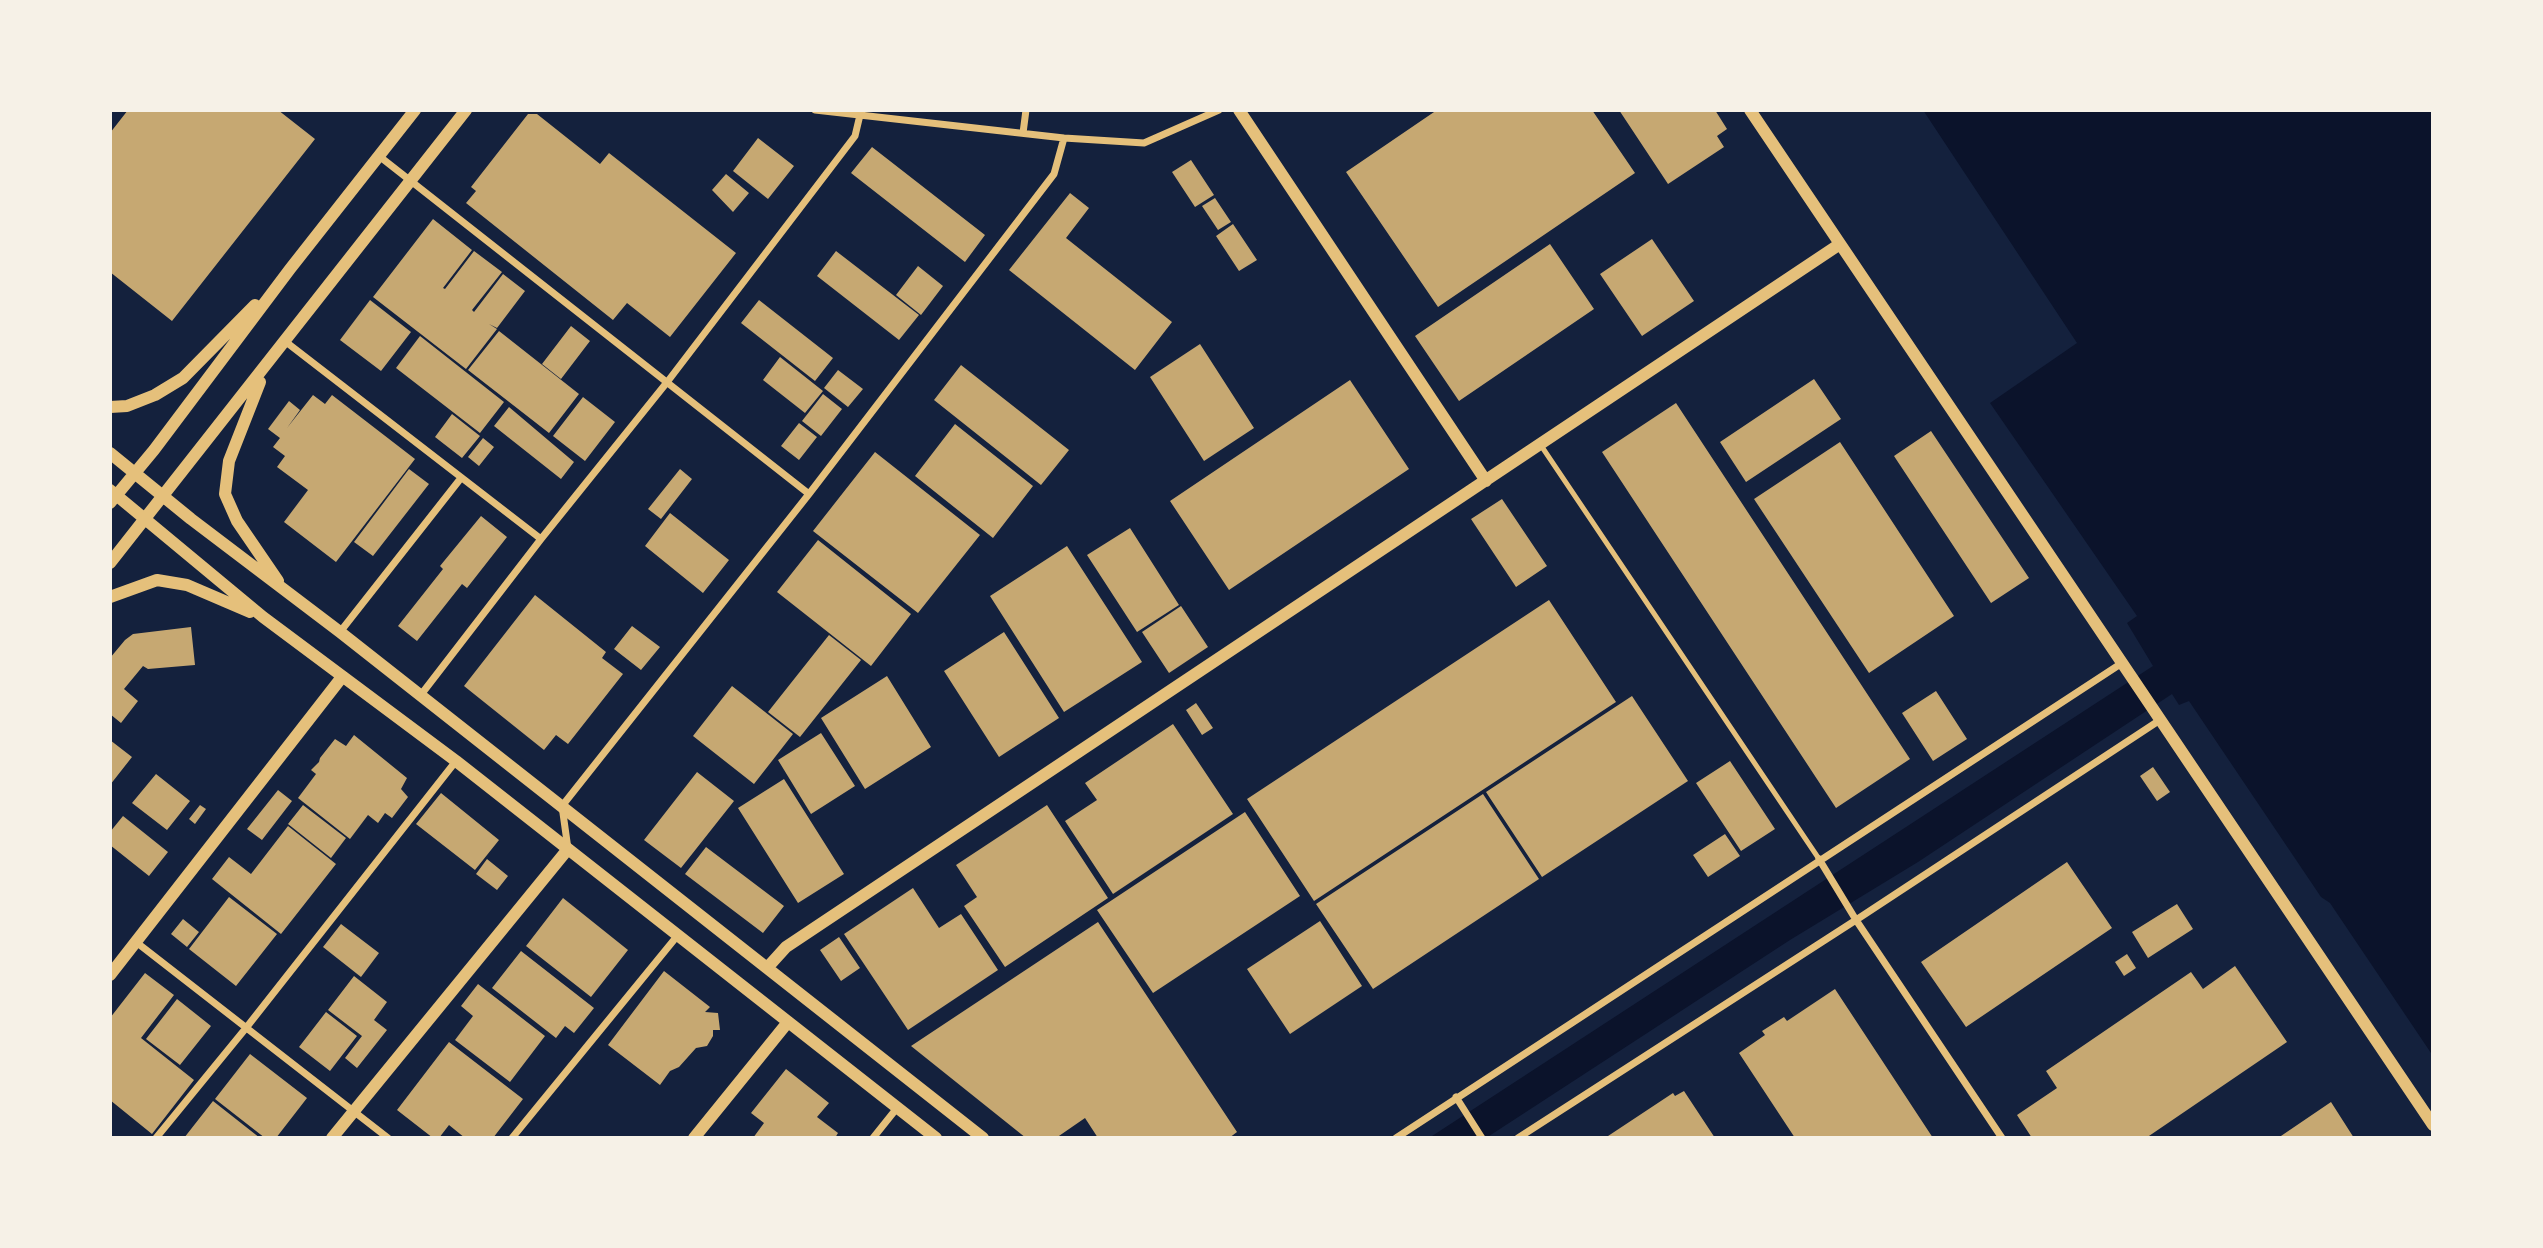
<!DOCTYPE html>
<style>
body{margin:0}
#map{position:relative;width:2543px;height:1248px;overflow:hidden;background:#14213d;font-family:Figtree,sans-serif}
canvas{display:block}
.frame{position:absolute;inset:0;border:112px solid #f6f1e7;pointer-events:none}
</style>
<div id="map">
<canvas width="2543" height="1248"></canvas>
<div class="frame"></div>
</div>
<script>
const g = document.querySelector('canvas').getContext('2d');
g.lineJoin = 'round';
function fill(path, color) {
  g.fillStyle = color;
  g.fill(path, 'evenodd');
}
function shape(rows) {
  const path = new Path2D();
  for (const r of rows) {
    path.moveTo(r[0], r[1]);
    for (let i = 2; i < r.length; i += 2) path.lineTo(r[i], r[i + 1]);
  }
  return path;
}
function stroke(path, color, width, dash) {
  g.strokeStyle = color;
  g.lineWidth = width;
  g.lineCap = dash ? 'butt' : 'round';
  g.setLineDash(dash || []);
  g.stroke(path);
}
const water = shape([
 [1923,110,2433,110,2433,1056,2330,903,2321,897,2189,701,2179,705,2172,694,1918,862,1790,940,1486,1138,1429,1138,2153,666,2127,623,2137,616,1990,403,2077,343]
]);
const building = shape([
 [128,110,278,110,315,139,172,321,110,272,110,133],
 [1437,110,1592,110,1635,173,1438,307,1346,172],
 [1619,110,1715,110,1727,129,1717,136,1724,147,1668,184],
 [528,114,537,114,600,164,609,153,736,253,670,337,627,303,613,320,466,203,476,191,471,187],
 [758,138,794,166,768,199,733,171],
 [872,147,985,235,965,262,851,173],
 [1191,160,1214,195,1195,207,1172,172],
 [726,174,749,193,733,212,712,190],
 [1070,193,1089,208,1066,238,1172,322,1135,370,1009,270],
 [1215,198,1231,222,1218,230,1202,206],
 [433,219,472,250,443,288,445,289,474,251,502,272,472,310,474,312,503,274,525,291,497,328,489,324,497,329,466,369,373,297],
 [1233,224,1257,260,1239,271,1216,236],
 [1652,239,1694,301,1642,336,1600,274],
 [1550,244,1594,309,1459,401,1415,336],
 [836,251,919,315,899,340,817,276],
 [918,266,943,286,921,315,896,295],
 [370,300,411,332,381,371,340,340],
 [759,300,833,358,815,381,741,323],
 [571,326,590,341,561,379,542,364],
 [499,331,579,394,549,433,468,370],
 [420,336,504,402,480,433,396,368],
 [1200,344,1254,428,1204,461,1150,377],
 [780,357,823,391,805,413,763,380],
 [961,365,1069,450,1041,485,934,400],
 [838,370,863,389,848,407,824,388],
 [1814,379,1841,419,1746,482,1720,442],
 [1350,380,1409,469,1229,590,1170,501],
 [823,394,842,409,821,436,802,421],
 [313,395,325,404,332,395,415,459,336,562,284,522,308,490,277,467,285,456,273,447,280,438,268,429,289,401,300,410,287,428],
 [583,397,615,422,585,461,553,436],
 [1676,403,1910,759,1836,808,1602,452],
 [509,407,574,462,561,479,494,426],
 [452,414,480,436,462,458,435,437],
 [799,423,817,437,799,460,781,446],
 [955,424,1033,486,993,538,915,476],
 [1931,431,2029,578,1991,603,1894,456],
 [483,438,494,447,479,466,468,457],
 [1840,442,1954,616,1869,673,1754,499],
 [875,452,980,535,918,613,813,531],
 [409,469,429,484,373,556,354,542],
 [680,469,692,479,661,519,648,509],
 [1502,499,1547,566,1516,587,1471,519],
 [670,513,729,560,703,593,645,546],
 [481,516,507,537,467,588,462,584,417,641,398,626,443,569,440,566],
 [1130,528,1179,605,1137,632,1087,555],
 [818,540,911,614,871,666,777,592],
 [1067,546,1142,662,1064,712,990,596],
 [535,595,606,652,602,658,623,674,568,744,556,735,544,750,464,686],
 [1549,600,1616,702,1314,901,1247,799],
 [1181,606,1208,647,1169,673,1142,632],
 [632,626,660,647,641,670,614,649],
 [191,627,195,665,148,669,143,666,124,689,138,701,121,723,110,714,110,658,125,640,133,634],
 [1004,632,1059,718,999,757,944,671],
 [829,635,861,660,800,737,768,712],
 [887,676,931,747,865,789,821,718],
 [732,686,793,734,754,784,693,736],
 [1936,691,1967,739,1933,761,1902,713],
 [1632,696,1688,781,1542,877,1486,792],
 [1196,703,1213,728,1202,735,1186,710],
 [1173,724,1233,814,1113,894,1065,821,1097,800,1085,783],
 [821,733,855,786,811,814,778,760],
 [354,735,407,778,401,789,408,797,392,818,385,813,378,823,368,815,350,839,298,798,316,774,311,770,319,762,320,758,335,739,346,746],
 [110,740,132,757,110,785],
 [1730,761,1775,829,1741,851,1696,783],
 [2153,767,2170,792,2157,801,2140,776],
 [697,772,734,801,681,868,644,840],
 [156,774,190,801,167,830,132,803],
 [784,779,844,874,798,903,738,808],
 [278,790,292,801,262,840,247,829],
 [441,793,499,840,475,870,416,824],
 [1483,794,1539,879,1373,989,1316,904],
 [200,805,206,809,195,824,189,819],
 [303,805,346,838,331,858,288,824],
 [1047,805,1108,898,1005,967,964,906,977,897,956,865],
 [1245,812,1300,896,1153,993,1097,910],
 [123,816,168,852,149,876,110,845,110,832],
 [288,826,336,864,281,934,212,879,229,857,251,874],
 [1725,834,1740,856,1708,877,1693,855],
 [706,847,784,906,763,933,685,874],
 [487,859,508,876,497,890,476,874],
 [2067,862,2112,928,1966,1027,1921,962],
 [913,888,939,928,961,914,998,970,908,1030,844,934],
 [229,897,277,934,236,986,189,949],
 [563,898,628,950,591,997,526,946],
 [2177,904,2193,929,2148,958,2132,932],
 [183,919,199,932,187,947,171,934],
 [1320,921,1362,986,1290,1034,1247,969],
 [1098,922,1237,1132,1229,1138,1098,1138,1085,1118,1056,1138,1026,1138,911,1046],
 [341,924,379,953,361,977,323,947],
 [839,937,860,968,841,981,820,950],
 [521,951,594,1008,574,1033,565,1026,556,1038,492,988],
 [2127,954,2136,968,2124,976,2115,962],
 [2235,966,2287,1042,2146,1138,2032,1138,2017,1115,2057,1088,2046,1071,2191,972,2203,989],
 [664,971,710,1007,705,1012,718,1013,720,1030,713,1030,713,1036,707,1046,696,1048,679,1067,670,1071,660,1085,608,1045],
 [145,973,174,995,141,1038,194,1080,152,1134,110,1100,110,1018],
 [354,976,387,1002,374,1020,387,1030,357,1068,345,1058,362,1036,328,1010],
 [478,984,545,1036,510,1082,455,1040,473,1016,461,1006],
 [1835,989,1933,1138,1795,1138,1739,1053,1765,1035,1762,1031,1784,1017,1787,1021],
 [177,999,211,1026,180,1065,146,1039],
 [326,1012,357,1036,330,1071,299,1047],
 [449,1042,523,1099,493,1138,465,1138,449,1125,439,1138,433,1138,397,1110],
 [250,1054,307,1098,276,1138,265,1138,215,1099],
 [786,1069,829,1103,817,1117,838,1133,835,1138,753,1138,764,1123,751,1113],
 [1684,1091,1715,1138,1605,1138,1673,1093,1675,1096],
 [213,1101,260,1138,184,1138],
 [2331,1102,2354,1138,2278,1138]
]);
const service = shape([
 [1540,444,1819,859]
]);
const minor = shape([
 [815,110,1064,138,1144,143,1219,110],
 [1023,133,1026,110],
 [379,156,809,494],
 [286,342,541,539],
 [340,632,461,478],
 [420,696,541,539,668,381,855,136,860,115],
 [568,849,562,806,809,494,1054,174,1064,138],
 [1819,859,1856,920,2002,1138],
 [136,942,388,1138],
 [1456,1097,1482,1138],
 [156,1138,246,1028,456,761],
 [512,1138,678,935],
 [873,1138,897,1108],
 [1396,1138,2122,663],
 [1518,1138,1856,920,2160,720]
]);
const tertiary = shape([
 [1239,110,1486,481],
 [1750,110,2433,1125],
 [260,382,229,461,225,494,237,521,278,581],
 [110,407,127,406,155,395,183,378,255,305],
 [110,453,191,519,340,632,983,1138],
 [110,490,263,617,456,761,936,1138],
 [110,503,154,450,290,269,415,110],
 [110,563,466,110],
 [110,597,157,580,187,585,250,612],
 [767,968,786,947,1840,244],
 [110,975,342,677],
 [332,1138,568,849],
 [694,1138,788,1022]
]);
fill(water, '#0b132b');
fill(building, '#c6a872');
stroke(service, '#e5c07b', 5);
stroke(minor, '#e5c07b', 7);
stroke(tertiary, '#e5c07b', 12);
</script>
